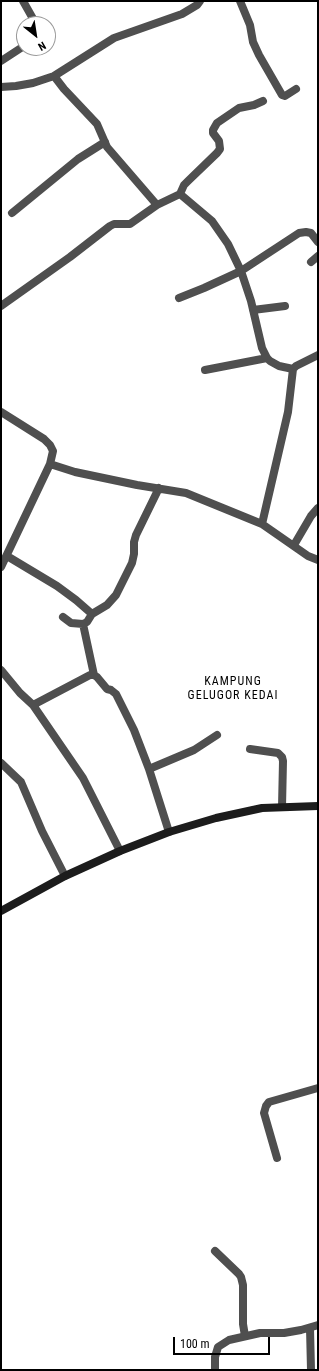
<!DOCTYPE html>
<style>
body{margin:0}
#map{position:relative;width:319px;height:1371px;overflow:hidden;background:#fff;font-family:"Roboto Condensed",sans-serif}
canvas{display:block}
.frame{position:absolute;inset:0;border:2px solid #000;pointer-events:none}
.north{position:absolute;left:16px;top:16px;width:40px;height:40px;box-sizing:border-box;background:#fff;border:1px solid #999;border-radius:50%;rotate:150deg;font-size:11px;font-weight:700;line-height:16px;text-align:center;color:#000}
.north::after{content:'';display:block;margin:auto;width:14px;height:18px;background:#000;clip-path:polygon(50% 0,100% 100%,50% 72%,0 100%)}
.scale{position:absolute;left:173px;top:1337px;width:97px;height:18px;box-sizing:border-box;border:2px solid #000;border-top:0;padding-left:5px;font-size:12px;line-height:14px;white-space:nowrap;color:#000;-webkit-text-stroke:3px #fff;paint-order:stroke}
</style>
<div id="map">
<canvas width="319" height="1371"></canvas>
<div class="frame"></div>
<div class="north">N</div>
<div class="scale">100 m</div>
</div>
<script>
const g = document.querySelector('canvas').getContext('2d');
g.lineJoin = 'round';
function shape(rows) {
  const path = new Path2D();
  for (const r of rows) {
    path.moveTo(r[0], r[1]);
    for (let i = 2; i < r.length; i += 2) path.lineTo(r[i], r[i + 1]);
  }
  return path;
}
function stroke(path, color, width, dash) {
  g.strokeStyle = color;
  g.lineWidth = width;
  g.lineCap = dash ? 'butt' : 'round';
  g.setLineDash(dash || []);
  g.stroke(path);
}
function drawText(font, color, halo, rows, align = 'center') {
  g.font = font + ' "Roboto Condensed",sans-serif';
  g.lineWidth = 3;
  g.setLineDash([]);
  g.textBaseline = 'middle';
  g.strokeStyle = halo;
  g.fillStyle = color;
  for (const [text, x, y, turn = 0] of rows) {
    g.save();
    g.translate(x, y);
    g.rotate((+turn || 0) * Math.PI / 180);
    g.textAlign = isNaN(turn) ? turn : align;
    if (halo) g.strokeText(text, 0, 0);
    g.fillText(text, 0, 0);
    g.restore();
  }
}
const minor = shape([
 [23,1,36,24],
 [240,1,250,25,253,42,259,55,282,95,285,96,296,89],
 [1,61,24,46],
 [54,76,64,89,97,124,107,147,157,205,180,194,212,221,228,244,241,271,251,301,262,348,267,358,270,361,279,366,293,369],
 [1,87,16,86,33,83,54,76,114,38,182,14,197,5,200,1],
 [180,194,184,185,188,181,217,153,220,149,219,141,213,133,213,130,217,123,239,108,254,105,263,101],
 [12,213,78,159,105,142],
 [311,262,318,256],
 [179,298,204,288,241,271,299,233,306,232,311,233,318,242],
 [1,306,70,257,110,226,114,224,130,224,157,205],
 [253,310,285,306],
 [205,370,267,358],
 [1,412,44,439,50,445,53,451,50,464,1,567],
 [50,464,75,472,137,485,186,493,262,524,308,556,318,560],
 [262,524,288,412,293,369,296,366,318,355],
 [294,545,311,516,318,508],
 [7,556,57,586,76,600,92,614,87,622,83,624,71,623,63,617],
 [92,614,107,605,116,595,132,563,134,554,134,542,136,535,159,488],
 [83,624,94,675],
 [1,670,20,693,33,705,83,778,120,851],
 [33,705,90,675,94,675,97,677,107,689,111,690,116,694,134,730,149,769,169,832],
 [250,749,278,753,282,757,283,761,282,807],
 [1,763,21,782,42,831,65,876],
 [149,769,194,750,217,735],
 [277,1158,264,1113,266,1106,269,1102,318,1088],
 [215,1251,239,1274,241,1277,243,1285,243,1324,245,1336],
 [310,1328,311,1370],
 [215,1370,215,1357,218,1347,229,1340,260,1333,284,1333,301,1330,318,1325]
]);
const secondary = shape([
 [1,911,65,876,120,851,169,832,216,818,262,808,318,806]
]);
const neighbourhoodNames = [
 ["KAMPUNG",233,682],
 ["GELUGOR KEDAI",233,696]
];
stroke(minor, '#4f4f4f', 8);
stroke(secondary, '#1c1c1c', 8);
g.letterSpacing = '1px';
drawText('12px', '#000', '#fff', neighbourhoodNames);
g.letterSpacing = '0px';
</script>
